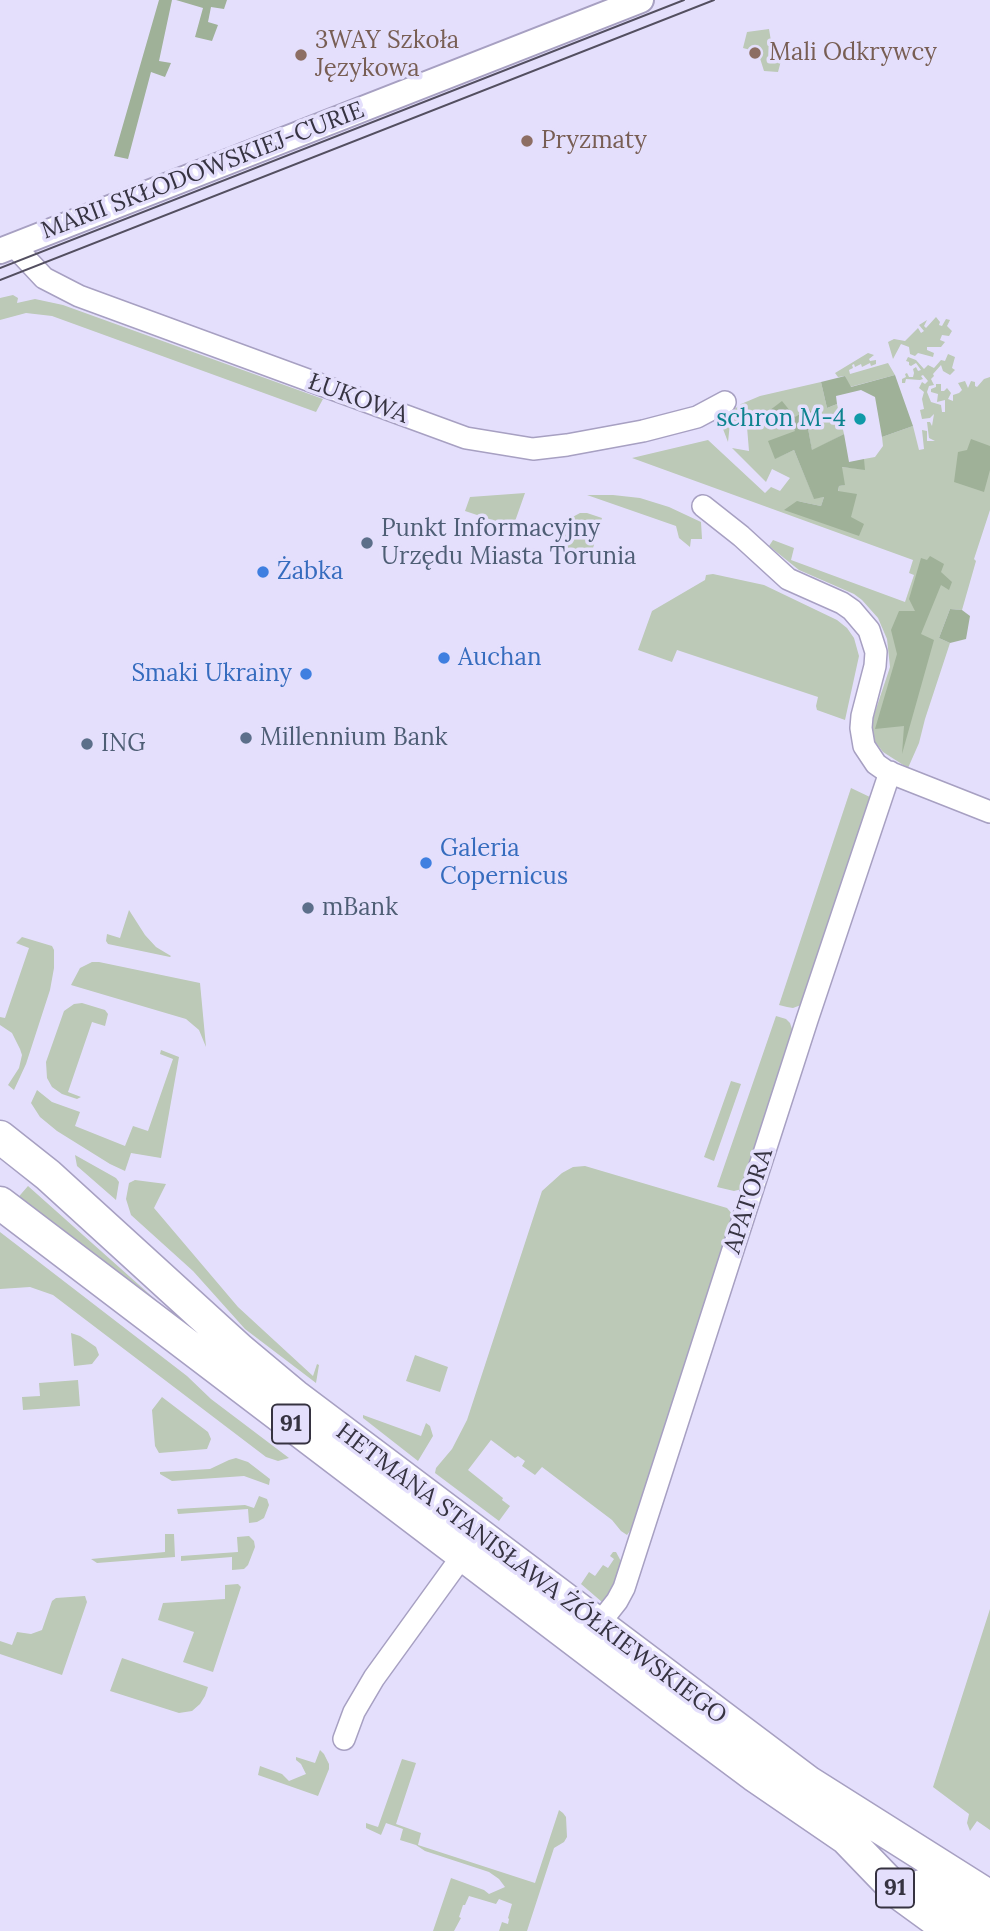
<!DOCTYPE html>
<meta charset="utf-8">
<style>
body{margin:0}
canvas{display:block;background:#e4dffc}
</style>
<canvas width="990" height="1931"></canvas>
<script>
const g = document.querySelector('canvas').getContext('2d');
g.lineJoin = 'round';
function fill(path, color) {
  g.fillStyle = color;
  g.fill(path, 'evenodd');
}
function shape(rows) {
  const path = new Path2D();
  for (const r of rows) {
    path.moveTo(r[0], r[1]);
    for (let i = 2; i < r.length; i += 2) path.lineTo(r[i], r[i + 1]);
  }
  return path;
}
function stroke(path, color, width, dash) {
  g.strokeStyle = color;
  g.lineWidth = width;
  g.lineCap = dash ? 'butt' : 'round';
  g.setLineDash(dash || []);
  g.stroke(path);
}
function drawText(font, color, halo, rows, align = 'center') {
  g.font = font + ' Lora,serif';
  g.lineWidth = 7;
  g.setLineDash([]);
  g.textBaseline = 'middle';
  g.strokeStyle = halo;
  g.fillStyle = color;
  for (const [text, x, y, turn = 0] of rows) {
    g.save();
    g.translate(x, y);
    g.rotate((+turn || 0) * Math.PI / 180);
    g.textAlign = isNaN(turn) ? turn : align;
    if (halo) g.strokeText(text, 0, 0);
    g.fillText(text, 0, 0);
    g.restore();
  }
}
const green = shape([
 [769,29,773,53,782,57,778,72,764,71,758,52,743,48,747,32],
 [13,295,18,298,17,303,35,299,63,305,323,399,316,412,52,316,26,313,0,320,0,298],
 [936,317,940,322,939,325,942,326,946,319,950,320,947,326,952,331,949,336,942,335,940,340,945,342,941,347,927,347,927,350,934,353,933,357,918,353,915,356,910,354,909,347,901,344,893,359,888,342,894,339,905,341,918,328,921,333,924,331,919,325,927,320,924,326,926,328],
 [868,353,874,355,869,359,870,361,876,360,876,364,871,366,870,363,862,367,861,364,855,367,854,364,852,365,853,368,849,370,850,374,888,363,895,375,850,387,845,376,838,377,835,373],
 [948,354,955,357,952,368,955,370,950,375,943,371,941,365,933,374,934,376,931,379,934,385,929,386,927,392,931,402,941,405,942,412,945,412,945,400,937,402,938,394,931,392,931,389,936,387,936,384,941,384,941,391,944,391,947,388,951,393,948,399,953,401,953,395,959,393,962,390,958,383,965,381,968,388,971,381,975,382,975,386,977,387,984,379,990,377,990,510,974,559,976,561,962,610,950,609,939,638,950,643,925,719,919,743,908,768,883,752,873,739,871,727,873,718,890,667,887,639,878,618,862,600,854,594,799,570,769,546,773,540,794,548,791,560,905,602,914,575,909,573,913,560,632,458,708,440,765,493,771,487,780,491,790,478,772,469,766,482,732,448,749,451,747,427,730,423,728,442,723,429,728,414,741,404,760,396,821,382,827,408,837,404,844,434,812,451,807,423,795,418,790,417,796,432,776,458,794,450,814,498,824,497,821,506,797,501,851,517,838,492,839,486,844,485,841,467,864,469,864,459,875,457,883,446,882,437,913,426,919,450,924,449,922,430,927,431,927,441,935,441,929,438,927,422,930,422,932,426,934,414,930,418,922,419,920,410,924,409,922,399,924,392,919,388,922,382,925,384,928,381,923,375,921,376,923,379,920,380,906,379,905,383,902,383,902,379,906,377,905,374,907,373,909,377,913,377,914,373,913,369,916,367,918,371,921,370,916,363,911,366,909,365,909,362,906,361,908,357,916,360,924,369,928,365,934,368,941,360,945,361],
 [525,493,513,527,465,511,470,497],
 [587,495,613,495,640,498,669,507,701,522,702,539,691,539,690,547,679,538,676,526],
 [580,513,587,513,602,518,590,558,556,547,567,520],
 [713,574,764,585,837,620,847,628,854,638,859,656,845,720,817,710,816,706,818,697,677,650,672,662,638,650,652,611,705,580,706,575],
 [851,788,872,798,801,1005,793,1008,787,1007,779,1005],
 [129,910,145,935,156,947,171,956,170,957,108,944,106,941,107,934,120,938],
 [22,937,52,946,54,950,54,968,50,990,26,1064,14,1090,8,1085,19,1068,22,1055,20,1049,12,1033,0,1025,0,1017,5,1018,29,948,16,943],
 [92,962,99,962,200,983,206,1047,199,1030,186,1019,71,985,80,968],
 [82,1003,105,1010,108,1014,105,1026,92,1022,68,1092,81,1097,77,1099,62,1094,52,1087,47,1078,46,1062,64,1011,74,1004],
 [776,1016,786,1019,790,1023,794,1035,742,1189,734,1191,717,1187],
 [161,1050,179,1057,161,1158,131,1153,125,1171,110,1164,57,1131,40,1117,31,1103,37,1090,52,1102,80,1112,75,1126,125,1146,133,1126,148,1131,173,1059,160,1054],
 [731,1081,741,1084,714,1161,704,1157],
 [75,1155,116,1178,119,1182,116,1200,77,1166],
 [585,1166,727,1208,734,1216,633,1533,630,1531,627,1535,621,1531,612,1520,542,1467,535,1475,522,1466,525,1461,518,1456,515,1458,491,1440,468,1470,503,1498,502,1500,510,1506,499,1521,435,1473,436,1468,452,1449,467,1420,542,1191,562,1173,573,1167],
 [135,1180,166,1184,154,1208,238,1307,313,1376,317,1364,319,1365,316,1383,245,1329,193,1271,131,1215,126,1199,129,1183],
 [28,1186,175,1317,15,1201],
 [0,1232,187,1376,211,1399,289,1458,278,1461,266,1457,53,1295,30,1287,0,1289],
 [71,1333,80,1336,96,1347,99,1355,92,1364,74,1366],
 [415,1355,448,1367,440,1392,406,1381],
 [78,1380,80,1406,23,1410,22,1397,40,1396,39,1383],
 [162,1397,208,1432,211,1439,207,1449,159,1453,155,1446,152,1410],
 [363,1415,421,1436,426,1423,430,1426,433,1436,418,1461,363,1418],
 [236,1458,248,1462,270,1479,269,1485,244,1476,172,1481,160,1474,160,1472,210,1469,229,1460],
 [259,1496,267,1499,269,1505,264,1518,257,1522,249,1523,248,1509,178,1514,177,1509,245,1505,254,1508],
 [165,1534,174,1534,175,1557,97,1563,91,1559,165,1552],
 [249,1536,254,1541,255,1547,248,1565,244,1569,232,1570,232,1557,181,1561,181,1556,238,1552,237,1537],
 [613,1552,616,1552,623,1565,609,1597,602,1602,581,1584,589,1572,595,1576,603,1565,608,1568,614,1559,610,1556],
 [238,1584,241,1587,213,1672,183,1662,194,1632,158,1620,163,1603,225,1599,225,1585],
 [85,1596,87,1602,62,1675,0,1654,0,1641,12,1645,17,1632,31,1634,42,1630,52,1601,56,1598],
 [990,1609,990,1830,977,1821,970,1831,967,1823,969,1814,933,1787],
 [122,1658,208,1687,205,1696,200,1704,192,1711,179,1713,110,1691],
 [320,1750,324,1754,329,1764,329,1769,318,1796,258,1775,260,1766,282,1774,289,1781,306,1774,301,1764,296,1760,296,1757,315,1763],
 [402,1759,416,1763,396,1824,421,1833,418,1845,535,1883,559,1810,563,1813,566,1817,567,1837,564,1842,554,1848,527,1931,499,1931,502,1922,508,1924,509,1919,508,1918,512,1904,499,1899,496,1904,469,1896,465,1905,463,1905,459,1917,461,1918,454,1931,433,1931,451,1878,484,1890,489,1894,505,1887,499,1879,489,1872,425,1851,416,1845,400,1840,403,1829,386,1823,381,1835,366,1828,366,1823,378,1827]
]);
const forest = shape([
 [159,0,172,0,159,61,171,63,165,77,151,72,128,159,114,156],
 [176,0,227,0,224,9,211,7,208,22,218,25,212,41,195,37,203,8],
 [895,375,913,426,882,437,875,397,861,390,836,396,837,404,827,408,821,382,845,376,851,387],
 [782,401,795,417,809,409,816,417,807,423,812,450,844,434,849,462,864,459,865,470,842,467,845,485,839,486,838,491,857,494,851,517,864,524,859,536,784,510,797,501,821,506,824,497,814,499,794,450,775,459,768,441,795,431,789,417,767,428,761,417],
 [971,439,990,446,990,470,984,492,954,482,958,452,967,450],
 [930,556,944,564,941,572,952,582,949,590,941,585,921,634,934,640,902,754,904,726,875,729,897,654,891,630,899,611,915,611,909,599,921,558,927,560],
 [950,609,962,610,970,616,966,639,950,643,939,638]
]);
const minor = shape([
 [14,246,44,278,79,296,466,438,533,449,567,445,643,431,697,417,725,402],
 [703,506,741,536,788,579,842,603,852,610,869,630,876,652,875,666,862,716,861,728,864,746,876,764,886,771,990,812],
 [591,1634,617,1601,624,1588,807,1020,890,772],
 [344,1739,354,1712,374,1678,463,1555]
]);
const tertiary = shape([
 [0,251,641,0]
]);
const primary = shape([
 [0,1137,48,1175,240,1350,295,1396,808,1782,990,1897],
 [0,1203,675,1716,754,1775,846,1838,899,1893,951,1931],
 [921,1886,990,1929]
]);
const tram = shape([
 [0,268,684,0],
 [0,280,714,0]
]);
const markers = [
 [755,53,7,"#8d6e63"],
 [301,55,7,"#8d6e63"],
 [527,141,7,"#8d6e63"],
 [860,419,7,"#0f9aa8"],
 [367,543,7,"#5c6f8a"],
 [263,572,7,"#3f7fe0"],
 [444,658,7,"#3f7fe0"],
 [306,674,7,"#3f7fe0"],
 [246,738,7,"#5c6f8a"],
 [87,744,7,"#5c6f8a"],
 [426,863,7,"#3f7fe0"],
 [308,908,7,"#5c6f8a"]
];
const shields = [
 [291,1424,38],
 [895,1888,38]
];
const shieldNames = [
 ["91",291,1424],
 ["91",895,1888]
];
const educationNames = [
 ["3WAY Szkoła",315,41],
 ["Językowa",315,69],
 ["Mali Odkrywcy",769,53],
 ["Pryzmaty",541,141]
];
const streetNames = [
 ["MARII SKŁODOWSKIEJ-CURIE",203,171,-21],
 ["ŁUKOWA",358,399,20],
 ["APATORA",749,1201,-72],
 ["HETMANA STANISŁAWA ŻÓŁKIEWSKIEGO",531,1574,37]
];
const cultureNames = [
 ["schron M-4",846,419]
];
const serviceNames = [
 ["Punkt Informacyjny",381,529],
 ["Urzędu Miasta Torunia",381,557],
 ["Millennium Bank",260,738],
 ["ING",101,744],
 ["mBank",322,908]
];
const shopNames = [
 ["Żabka",277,572],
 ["Auchan",458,658],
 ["Smaki Ukrainy",292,674,"right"],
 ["Galeria",440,849],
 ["Copernicus",440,877]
];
fill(green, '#bcc9b7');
fill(forest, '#9fb198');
stroke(minor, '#a7a0c2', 24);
stroke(tertiary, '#a7a0c2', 28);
stroke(primary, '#a7a0c2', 35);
stroke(minor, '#fff', 21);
stroke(tertiary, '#fff', 24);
stroke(primary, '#fff', 32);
stroke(tram, '#534f60', 2);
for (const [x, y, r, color] of markers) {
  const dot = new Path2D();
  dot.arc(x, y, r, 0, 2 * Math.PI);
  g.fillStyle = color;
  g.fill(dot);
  stroke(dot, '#e4dffc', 2.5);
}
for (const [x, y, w] of shields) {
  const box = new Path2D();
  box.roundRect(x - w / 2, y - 19.5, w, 39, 5);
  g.fillStyle = '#e4dffc';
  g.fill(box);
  stroke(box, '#363341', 2);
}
drawText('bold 23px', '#363341', null, shieldNames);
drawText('24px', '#785e54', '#e4dffc', educationNames, 'left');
drawText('24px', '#363341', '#e4dffc', streetNames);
drawText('24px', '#0d838f', '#e4dffc', cultureNames, 'right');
drawText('24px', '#4e5e75', '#e4dffc', serviceNames, 'left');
drawText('24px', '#366cbe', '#e4dffc', shopNames, 'left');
</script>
